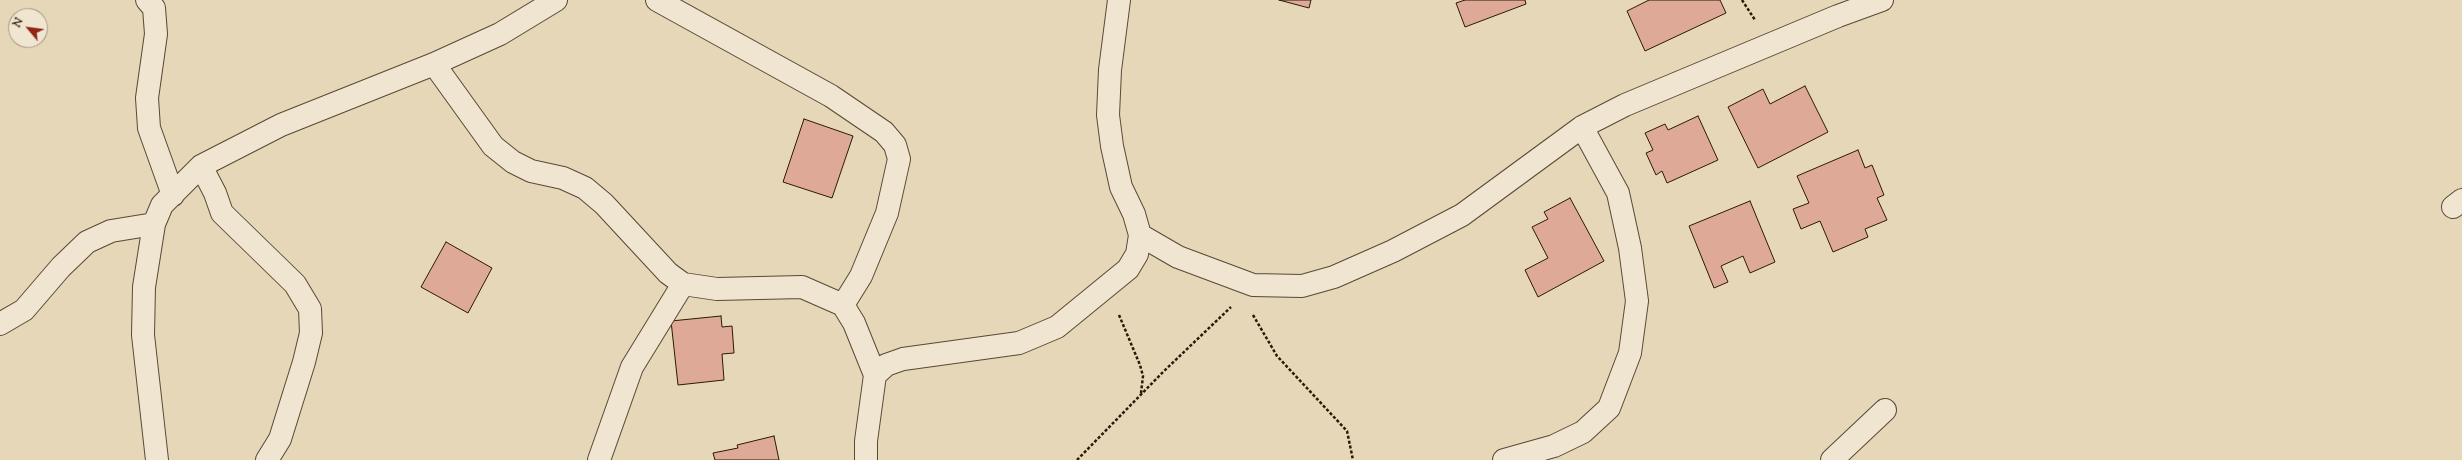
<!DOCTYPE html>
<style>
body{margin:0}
#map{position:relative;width:2462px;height:460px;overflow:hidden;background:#e6d7b8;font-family:"Sorts Mill Goudy",serif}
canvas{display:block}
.north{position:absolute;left:8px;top:8px;width:40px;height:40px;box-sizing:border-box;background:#efe5d1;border:1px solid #a09481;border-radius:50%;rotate:299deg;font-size:11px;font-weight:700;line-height:16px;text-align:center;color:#291a08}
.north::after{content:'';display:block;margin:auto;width:14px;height:18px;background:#8f2418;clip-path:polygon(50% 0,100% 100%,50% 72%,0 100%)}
</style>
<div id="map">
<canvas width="2462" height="460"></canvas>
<div class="north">N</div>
</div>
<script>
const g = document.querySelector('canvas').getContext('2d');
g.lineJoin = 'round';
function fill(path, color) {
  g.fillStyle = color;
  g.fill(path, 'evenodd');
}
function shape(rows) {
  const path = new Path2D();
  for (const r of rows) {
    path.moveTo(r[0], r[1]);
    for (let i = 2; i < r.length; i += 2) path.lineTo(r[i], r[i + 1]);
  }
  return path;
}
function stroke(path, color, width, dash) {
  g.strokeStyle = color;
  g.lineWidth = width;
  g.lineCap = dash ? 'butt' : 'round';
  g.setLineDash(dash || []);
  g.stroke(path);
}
const building = shape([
 [1279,0,1311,0,1309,8,1279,0],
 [1465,0,1525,0,1526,4,1465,27,1456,3,1465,0],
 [1649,0,1720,0,1726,13,1645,51,1627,11,1649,0],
 [1805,86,1828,132,1758,168,1728,107,1763,89,1770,104,1805,86],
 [1698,116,1718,160,1667,183,1662,171,1656,175,1646,153,1653,150,1645,133,1665,124,1668,130,1698,116],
 [804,119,853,136,832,198,783,182,804,119],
 [1858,150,1865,168,1872,165,1884,195,1877,198,1887,220,1865,229,1868,237,1833,252,1820,221,1801,229,1793,209,1809,203,1797,176,1858,150],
 [1570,198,1604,261,1538,297,1525,270,1548,258,1532,227,1548,219,1544,212,1570,198],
 [1750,201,1775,262,1750,273,1743,256,1721,266,1728,282,1714,288,1689,226,1750,201],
 [446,242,492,268,468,313,421,287,446,242],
 [721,316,722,327,732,326,734,353,722,354,724,380,678,385,671,321,721,316],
 [774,436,779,460,715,460,713,453,738,448,737,445,774,436]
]);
const path = shape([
 [1742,0,1755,20],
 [1119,315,1140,365,1143,376,1141,393],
 [1253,315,1277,356,1347,431,1353,460],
 [1077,460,1163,372,1231,307]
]);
const minor = shape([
 [147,0,154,8,156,34,147,98,149,128,173,195],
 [657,0,831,96,884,132,895,145,899,159,887,213,861,276,843,305],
 [434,64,493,146,513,162,531,171,563,178,585,188,604,204,668,273,683,284,717,289,802,287,843,305,854,323,875,375],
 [201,166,215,193,222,213,295,284,310,309,311,333,304,362,280,439,267,460],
 [2453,207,2462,200],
 [1140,235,1178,257,1253,285,1302,286,1334,277,1393,251,1462,215,1582,127,1625,105,1838,16,1882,0],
 [0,324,24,310,61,267,87,242,111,231,154,224],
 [157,460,143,335,144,287,154,224,162,205,201,166,281,125,434,64,500,34,556,0],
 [599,460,632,367,683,284],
 [866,460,866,441,875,375,886,365,903,359,1019,343,1057,327,1128,269,1137,254,1140,235,1134,214,1121,187,1112,146,1108,115,1110,70,1119,0],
 [1504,460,1554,446,1583,432,1609,408,1630,353,1637,301,1630,248,1618,193,1582,127],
 [1832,460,1885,410]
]);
fill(building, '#dfa998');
stroke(building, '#291a08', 1);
stroke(minor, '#584934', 24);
stroke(path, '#291a08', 2.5, [3, 2]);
stroke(minor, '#efe5d1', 22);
</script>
